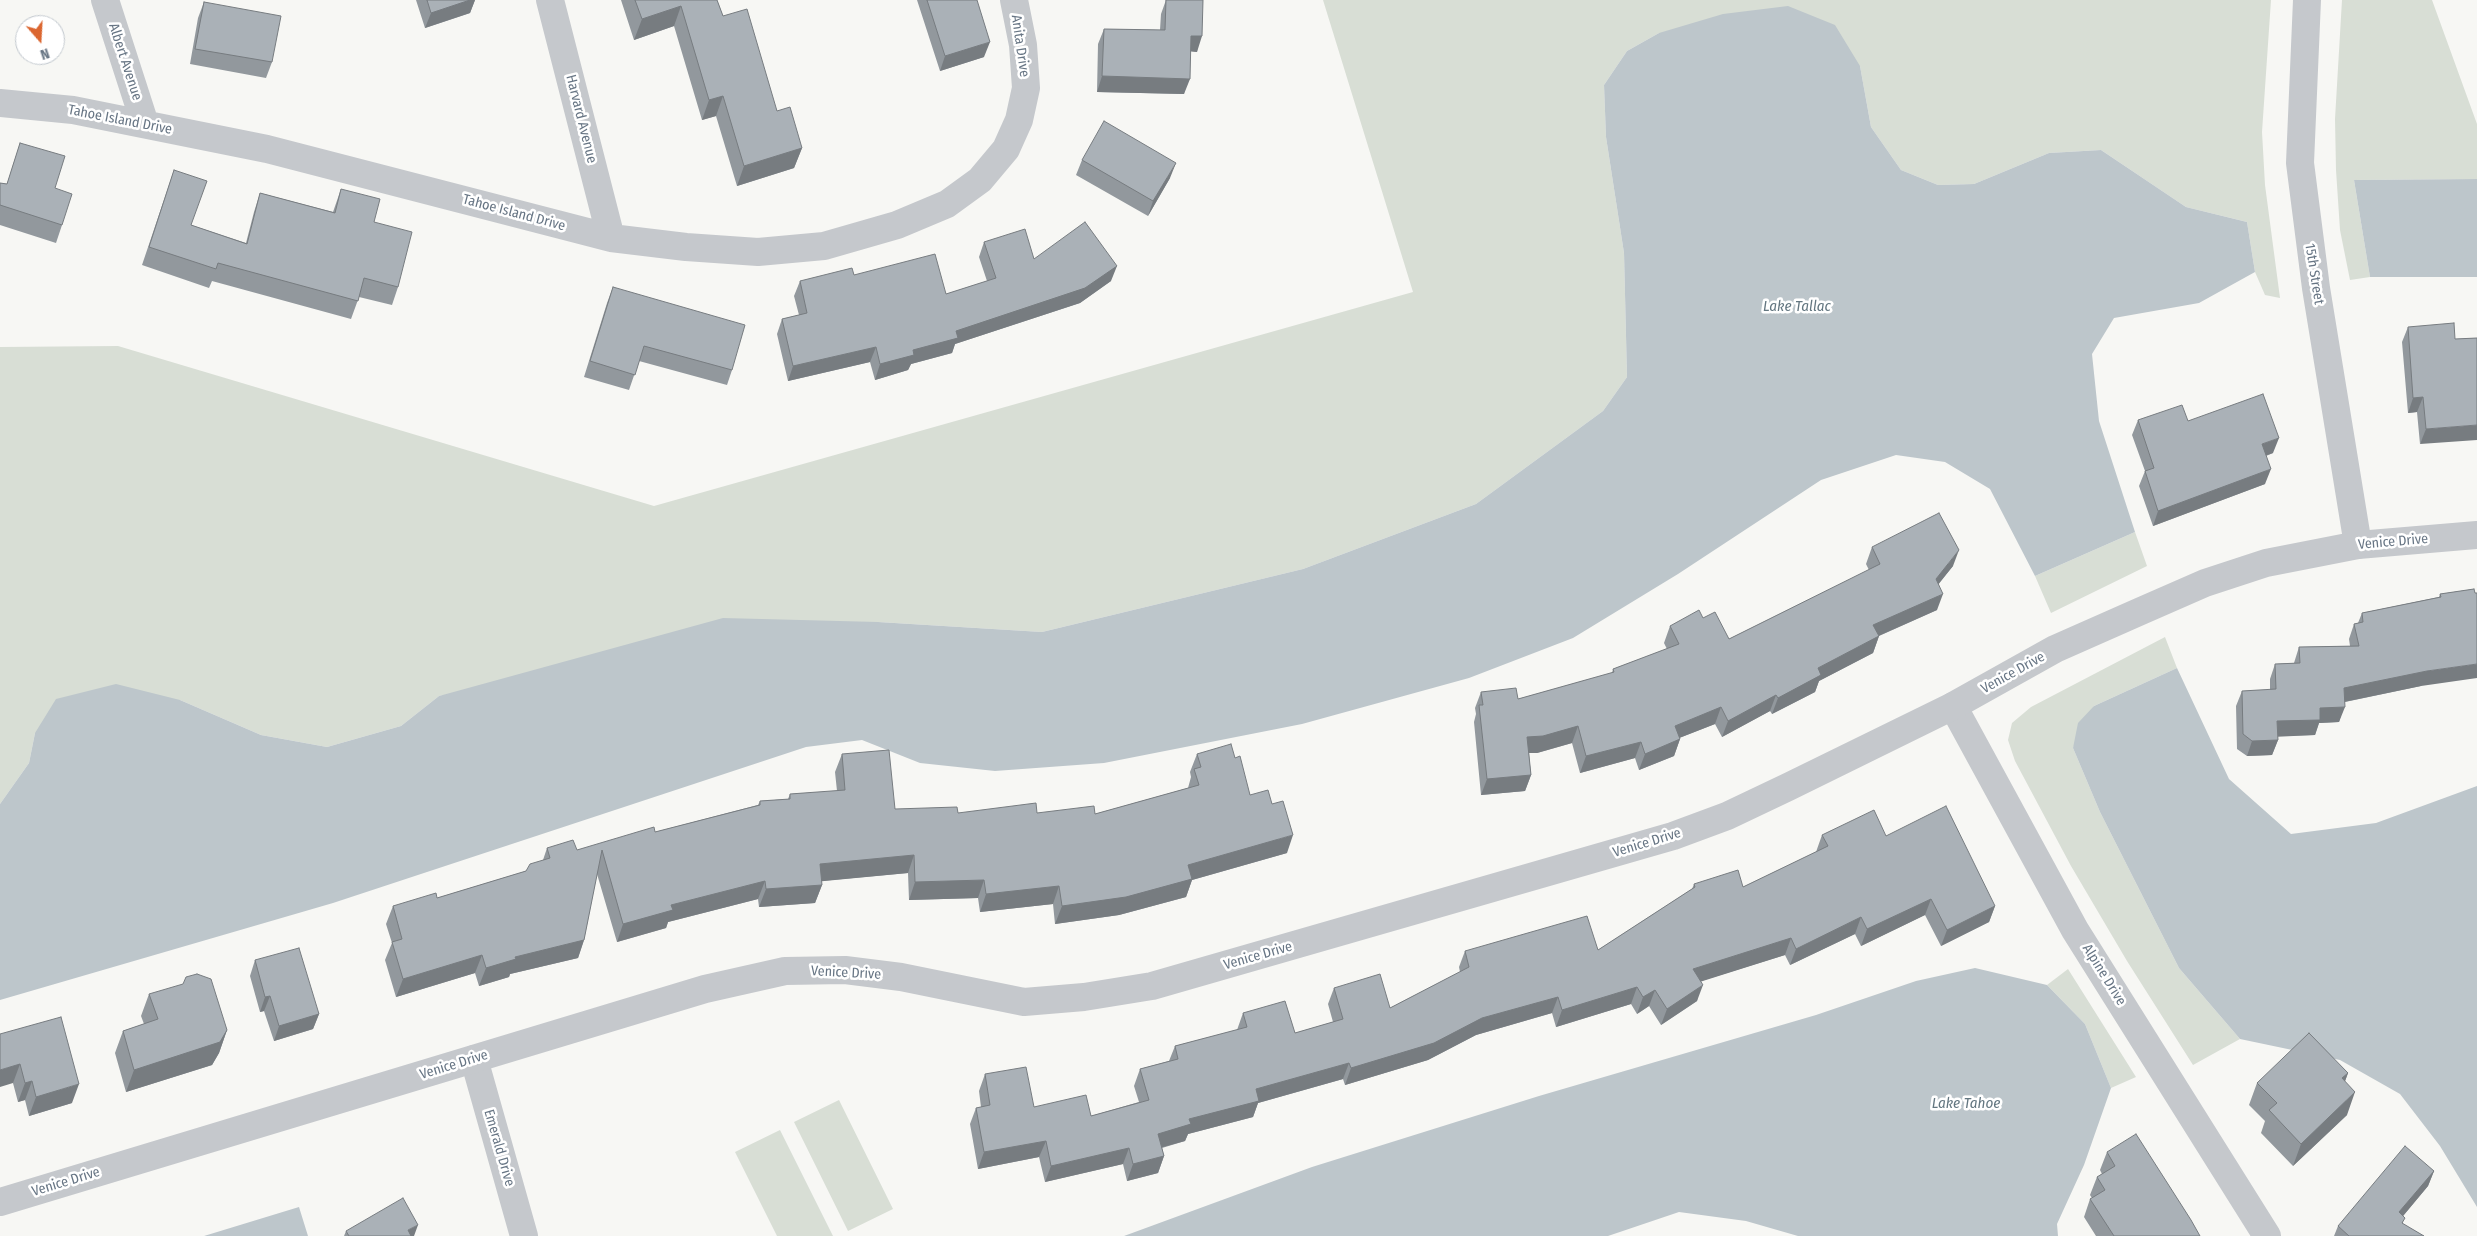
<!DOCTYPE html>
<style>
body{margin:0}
#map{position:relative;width:2477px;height:1236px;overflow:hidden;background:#f7f7f4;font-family:"Fira Sans Condensed",sans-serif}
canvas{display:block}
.north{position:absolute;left:15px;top:15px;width:50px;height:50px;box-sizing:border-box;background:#fff;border:1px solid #c2c8ce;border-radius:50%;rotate:161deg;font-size:14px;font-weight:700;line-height:20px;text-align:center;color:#677584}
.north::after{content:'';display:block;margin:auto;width:18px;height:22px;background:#db6630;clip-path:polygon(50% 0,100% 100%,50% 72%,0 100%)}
</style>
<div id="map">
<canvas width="2477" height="1236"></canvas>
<div class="north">N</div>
</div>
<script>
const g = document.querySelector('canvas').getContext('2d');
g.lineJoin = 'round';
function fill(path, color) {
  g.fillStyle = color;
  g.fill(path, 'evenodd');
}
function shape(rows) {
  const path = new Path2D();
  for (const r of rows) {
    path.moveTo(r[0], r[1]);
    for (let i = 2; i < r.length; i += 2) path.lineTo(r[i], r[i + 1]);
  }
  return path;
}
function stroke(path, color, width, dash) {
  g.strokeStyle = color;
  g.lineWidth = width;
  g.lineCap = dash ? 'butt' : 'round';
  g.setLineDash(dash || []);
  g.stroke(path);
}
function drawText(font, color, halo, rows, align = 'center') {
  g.font = font + ' "Fira Sans Condensed",sans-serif';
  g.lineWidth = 5;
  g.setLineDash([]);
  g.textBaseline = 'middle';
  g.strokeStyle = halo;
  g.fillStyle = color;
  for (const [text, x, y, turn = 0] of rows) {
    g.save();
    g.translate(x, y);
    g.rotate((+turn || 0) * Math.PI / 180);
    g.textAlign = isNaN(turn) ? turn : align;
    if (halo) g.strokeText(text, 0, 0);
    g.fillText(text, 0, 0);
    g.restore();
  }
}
const green = shape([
 [1323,0,2271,0,2262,132,2265,185,2280,298,2265,295,2255,272,2247,222,2186,207,2101,150,2049,153,1974,184,1938,185,1901,170,1871,127,1860,66,1659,33,1627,51,1604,85,1606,137,1624,253,1627,377,1603,411,1476,504,1303,569,1042,632,878,622,439,696,401,726,327,747,261,735,180,700,35,733,29,763,0,804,0,347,118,346,654,506,1413,292],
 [2342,0,2432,0,2477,124,2477,179,2354,180,2370,277,2350,280,2340,230,2336,170,2335,119],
 [2135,532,2147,566,2051,613,2035,576],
 [2165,637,2177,668,2094,706,2073,748,2100,812,2179,968,2240,1039,2193,1065,2127,961,2071,866,2015,761,2008,740,2012,723,2031,707],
 [2068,969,2136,1077,2111,1088,2085,1024,2047,985],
 [839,1100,893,1209,848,1231,794,1122],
 [780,1130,833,1236,777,1236,735,1152]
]);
const water = shape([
 [1788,6,1835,25,1860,66,1871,127,1901,170,1938,185,1974,184,2049,153,2101,150,2186,207,2247,222,2255,272,2199,303,2114,318,2092,354,2099,421,2135,532,2035,576,1990,489,1945,462,1896,455,1821,480,1678,574,1573,638,1469,678,1302,724,1104,763,995,771,920,763,862,740,806,747,333,903,0,1000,0,804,29,763,35,733,56,699,116,684,180,700,261,735,327,747,401,726,439,696,723,618,878,622,1042,632,1303,569,1476,504,1603,411,1627,377,1624,253,1606,137,1604,85,1627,51,1659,33,1723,14],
 [2477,179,2477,277,2370,277,2354,180],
 [2177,668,2229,779,2291,834,2376,823,2477,786,2477,1207,2440,1146,2400,1094,2340,1060,2240,1039,2179,968,2100,812,2073,748,2078,723,2094,706],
 [1975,968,2047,985,2085,1024,2111,1088,2084,1165,2057,1224,2058,1236,1798,1236,1746,1221,1679,1212,1608,1236,1124,1236,1312,1167,1539,1096,1816,1015,1916,981],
 [299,1207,308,1236,204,1236]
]);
const minor = shape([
 [105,0,145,124],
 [550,0,611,238],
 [0,103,73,110,267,149,611,238,686,247,758,252,824,246,897,225,947,204,980,180,1006,149,1019,120,1026,88,1023,45,1014,0],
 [2358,545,2477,535],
 [1953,706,2075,930,2267,1236],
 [474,1059,524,1236]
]);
const tertiary = shape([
 [0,1202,705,989,785,971,845,970,901,977,1024,1002,1084,997,1152,986,1673,836,1727,816,1788,787,1953,706,2055,649,2141,611,2205,583,2266,563,2358,545,2316,288,2300,163,2307,0]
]);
const wall = shape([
 [416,0,475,0,470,13,425,28],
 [621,0,717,0,723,16,777,111,802,148,794,168,737,186,716,116,702,120,674,26,634,40],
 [917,0,977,0,984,57,940,71],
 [1166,0,1203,0,1197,52,1191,51,1184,94,1097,92,1098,44,1104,29,1160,30,1161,14],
 [204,2,272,62,266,78,190,64,198,18],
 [20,143,55,188,62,225,56,243,0,225,0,183,7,184],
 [1082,160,1170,178,1148,216,1076,175],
 [174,170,191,225,246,243,254,212,260,193,333,212,341,189,374,222,398,287,392,305,359,297,351,319,212,281,209,288,142,265],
 [984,242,1034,259,1111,281,1080,303,955,344,952,353,911,364,908,370,875,380,870,362,788,381,777,334,782,319,799,315,794,296,800,281,946,294,987,281,979,257],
 [613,287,732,370,727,385,639,361,629,390,584,377,607,303],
 [2408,327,2455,339,2477,338,2420,444,2417,412,2408,413,2402,342],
 [2138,420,2188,421,2273,453,2266,456,2265,484,2153,526,2139,486,2145,471,2132,435],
 [1872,547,1953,566,1938,584,1937,610,1879,636,1873,653,1819,681,1815,692,1772,714,1770,711,1722,737,1715,724,1679,738,1680,739,1674,756,1639,770,1635,758,1580,773,1572,743,1537,753,1529,753,1531,775,1525,791,1481,795,1474,722,1476,714,1475,708,1481,692,1518,699,1612,673,1613,669,1667,649,1664,643,1670,626,1703,618,1729,639,1869,570,1866,564],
 [2474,589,2421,686,2345,702,2339,722,2319,723,2315,735,2278,736,2278,740,2272,755,2247,756,2237,749,2236,706,2242,691,2270,690,2270,679,2275,664,2294,663,2299,647,2350,646,2349,639,2354,624,2358,623,2362,613,2439,597,2440,594],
 [842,754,895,809,958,813,1095,814,1188,788,1191,777,1190,772,1197,754,1235,758,1250,795,1287,853,1192,880,1186,897,1119,915,1055,924,1053,904,980,912,978,898,909,900,908,873,821,881,822,885,815,903,759,907,758,899,668,922,666,928,617,942,597,874,584,940,578,958,510,974,509,977,479,986,475,973,396,997,385,960,392,943,386,924,393,906,437,898,526,871,543,860,547,848,577,850,655,832,758,805,760,801,788,799,790,794,837,791,835,772],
 [1822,835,1886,836,1995,906,1989,922,1941,946,1925,915,1861,946,1855,934,1790,965,1785,955,1701,981,1697,1001,1661,1025,1649,1006,1637,1014,1631,1004,1556,1027,1552,1013,1476,1035,1428,1060,1345,1085,1343,1079,1258,1103,1253,1117,1188,1134,1185,1141,1162,1148,1164,1156,1158,1173,1127,1181,1123,1164,1045,1182,1039,1157,978,1169,970,1124,976,1108,981,1107,979,1091,985,1074,1034,1107,1091,1116,1139,1102,1134,1086,1140,1069,1169,1061,1175,1046,1237,1030,1243,1013,1295,1033,1333,1022,1328,1004,1334,988,1390,1008,1460,972,1459,967,1465,951,1598,950,1692,889,1694,884,1743,887,1816,852],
 [255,960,319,1014,313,1029,274,1041,264,1011,260,1012,250,976],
 [149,994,227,1030,219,1053,212,1065,126,1092,115,1053,123,1031,144,1024,141,1016],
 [0,1034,72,1103,29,1116,25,1100,18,1102],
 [2348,1073,2345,1081,2347,1115,2293,1166,2261,1133,2265,1121,2249,1105,2257,1083],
 [2107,1152,2200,1236,2096,1236,2084,1217,2090,1199,2092,1198,2090,1195,2097,1177,2102,1174,2100,1170],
 [2434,1171,2428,1186,2403,1216,2403,1224,2424,1236,2334,1236,2338,1226],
 [346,1231,414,1236,344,1236]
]);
const shadedWall = shape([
 [470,0,475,0,470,13,425,28,431,13],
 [681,6,674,26,634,40,642,19],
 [1191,36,1202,36,1197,52,1186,51],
 [990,42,984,57,940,71,945,56],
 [1102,76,1190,79,1184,94,1097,92],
 [723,96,716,116,702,120,709,100],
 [802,148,794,168,737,186,744,166],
 [1176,163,1170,178,1148,216,1153,201],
 [1117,266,1111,281,1080,303,955,344,952,353,911,364,908,370,875,380,880,364,956,331],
 [876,347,870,362,788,381,793,366],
 [2423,397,2417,412,2408,413,2413,398],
 [2477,425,2477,440,2420,444,2426,429],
 [2279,438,2273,453,2256,459,2262,444],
 [2271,469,2265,484,2153,526,2158,511],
 [1959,550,1953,566,1930,595,1936,579],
 [1943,594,1937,610,1867,641,1873,625],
 [1879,636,1873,653,1819,681,1815,692,1772,714,1778,698,1818,668],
 [2477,664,2477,678,2421,686,2339,703,2344,688,2427,671],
 [1776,695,1770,711,1722,737,1728,721],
 [1721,707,1715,724,1669,742,1675,726],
 [2345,707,2339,722,2319,723,2315,735,2272,737,2277,721,2320,708],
 [1578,726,1572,743,1537,753,1521,753,1527,737],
 [1680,739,1674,756,1639,770,1645,754],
 [2278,740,2272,755,2247,756,2252,741],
 [1641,742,1635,758,1580,773,1586,756],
 [1531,775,1525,791,1481,795,1487,779],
 [1293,835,1287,853,1192,880,1186,897,1119,915,1055,924,1062,906,1188,865],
 [914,855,908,873,814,882,820,864],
 [984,880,978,898,909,900,915,882],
 [765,881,758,899,668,922,666,928,617,942,623,924,671,905],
 [822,885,815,903,759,907,766,889],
 [1059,886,1053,904,980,912,986,894],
 [1931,899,1925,915,1861,946,1867,929],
 [1995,906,1989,922,1941,946,1947,930],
 [1861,917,1855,934,1790,965,1796,949],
 [1791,938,1785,955,1687,986,1693,969],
 [584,940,578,958,510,974,509,977,479,986,486,968,515,957],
 [482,955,475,973,396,997,403,979],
 [1703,985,1697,1001,1661,1025,1667,1009],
 [1637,987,1631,1004,1556,1027,1562,1010],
 [1655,990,1649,1006,1637,1014,1643,997],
 [270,996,264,1011,260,1012,265,997],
 [1558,997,1552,1013,1476,1035,1428,1060,1345,1085,1351,1068,1482,1018],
 [319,1014,313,1029,274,1041,279,1026],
 [227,1030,219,1053,212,1065,126,1092,134,1070],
 [1349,1063,1343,1079,1258,1103,1253,1117,1188,1134,1185,1141,1152,1150,1158,1134,1256,1089],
 [20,1064,13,1083,0,1087,0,1070],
 [2348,1073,2340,1095,2342,1078],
 [32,1081,25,1100,18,1102,25,1083],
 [79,1084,72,1103,29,1116,36,1097],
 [2355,1092,2347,1115,2293,1166,2301,1144],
 [1046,1141,1039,1157,978,1169,984,1152],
 [1129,1148,1123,1164,1045,1182,1051,1166],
 [1164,1156,1158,1173,1127,1181,1133,1164],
 [2434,1171,2428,1186,2393,1228,2399,1212],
 [418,1225,414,1236,406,1236,408,1230]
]);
const building = shape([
 [427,0,470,0,431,13,427,0],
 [635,0,717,0,723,16,747,9,777,111,790,107,802,148,744,166,723,96,709,100,681,6,642,19,635,0],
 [927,0,977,0,990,42,945,56,927,0],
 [1166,0,1203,0,1202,36,1191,36,1190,79,1102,76,1104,29,1165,30,1166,0],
 [204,2,281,16,272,62,195,49,204,2],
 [1104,121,1176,163,1153,201,1082,160,1104,121],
 [20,143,65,156,55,188,72,194,62,225,0,205,0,183,7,184,20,143],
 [174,170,207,181,191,225,247,244,260,193,335,213,341,189,380,199,374,222,412,232,398,287,364,278,358,301,218,263,216,269,149,247,174,170],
 [1085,222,1117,266,1085,288,956,331,958,338,913,350,914,355,880,364,876,347,793,366,782,319,807,313,800,281,852,268,854,275,935,254,946,294,996,278,984,242,1025,229,1034,259,1085,222],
 [613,287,745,325,732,370,644,346,635,375,590,361,613,287],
 [2454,323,2455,339,2477,338,2477,425,2426,429,2423,397,2413,398,2408,327,2454,323],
 [2263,394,2279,438,2262,444,2271,469,2158,511,2145,471,2154,468,2138,420,2182,405,2188,421,2263,394],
 [1939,513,1959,550,1936,579,1943,594,1873,625,1879,636,1818,668,1821,675,1778,698,1776,695,1728,721,1721,707,1675,726,1680,739,1645,754,1641,742,1586,756,1578,726,1543,736,1527,737,1531,775,1487,779,1479,705,1483,705,1481,692,1516,688,1518,699,1614,672,1613,669,1679,644,1670,626,1699,610,1703,618,1715,612,1729,639,1880,564,1872,547,1939,513],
 [2474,589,2475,593,2477,593,2477,664,2427,671,2344,688,2345,707,2320,708,2320,720,2277,721,2278,740,2252,741,2243,734,2242,691,2276,689,2275,664,2300,663,2299,647,2359,646,2354,624,2363,622,2362,613,2441,597,2440,594,2474,589],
 [1231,744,1235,758,1240,756,1250,795,1268,790,1272,804,1283,801,1293,835,1188,865,1192,879,1126,897,1062,906,1059,886,986,894,984,880,915,882,914,855,820,864,822,885,766,889,765,881,671,905,673,910,623,924,602,850,584,940,515,957,516,959,486,968,482,955,403,979,392,942,402,939,393,906,436,893,437,898,526,871,530,864,550,858,547,848,573,840,577,850,654,827,655,832,760,805,760,801,790,799,790,794,845,790,842,754,889,750,895,809,957,807,958,813,1036,803,1037,813,1094,806,1095,814,1199,785,1194,769,1201,767,1197,754,1231,744],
 [1946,806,1995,906,1947,930,1931,899,1867,929,1861,917,1796,949,1791,938,1693,969,1703,985,1667,1009,1655,990,1643,997,1637,987,1562,1010,1558,997,1482,1018,1434,1043,1351,1068,1349,1063,1256,1089,1259,1101,1189,1119,1191,1124,1158,1134,1164,1156,1133,1164,1129,1148,1051,1166,1046,1141,984,1152,976,1108,990,1105,985,1074,1026,1067,1034,1107,1086,1095,1091,1116,1149,1100,1140,1069,1178,1059,1175,1046,1247,1027,1243,1013,1285,1001,1295,1033,1343,1019,1334,988,1380,974,1390,1008,1469,967,1465,951,1587,916,1598,950,1695,887,1694,884,1738,870,1743,887,1828,846,1822,835,1874,810,1886,836,1946,806],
 [299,948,319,1014,279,1026,270,996,265,997,255,960,299,948],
 [197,974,211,979,227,1030,220,1042,134,1070,123,1031,158,1019,149,994,183,984,186,977,197,974],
 [61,1017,79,1084,36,1097,32,1081,25,1083,20,1064,0,1070,0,1034,61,1017],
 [2309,1033,2348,1073,2342,1078,2355,1092,2301,1144,2269,1110,2277,1103,2257,1083,2309,1033],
 [2136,1134,2191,1220,2200,1236,2114,1236,2090,1199,2105,1190,2097,1177,2115,1166,2107,1152,2136,1134],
 [2405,1146,2434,1171,2399,1212,2405,1218,2402,1223,2424,1236,2349,1236,2338,1226,2405,1146],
 [403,1198,418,1225,408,1230,411,1236,349,1236,346,1231,403,1198]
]);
const streetNames = [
 ["Anita Drive",1020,46,82],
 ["Albert Avenue",125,62,72],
 ["Harvard Avenue",581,119,76],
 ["Tahoe Island Drive",120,120,11],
 ["Tahoe Island Drive",514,213,15],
 ["15th Street",2314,274,81],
 ["Venice Drive",2393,542,-5],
 ["Venice Drive",2013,673,-29],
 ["Venice Drive",1647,843,-17],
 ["Venice Drive",1258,956,-16],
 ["Venice Drive",846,973,3],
 ["Alpine Drive",2104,975,58],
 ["Venice Drive",454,1065,-17],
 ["Emerald Drive",499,1148,74],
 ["Venice Drive",66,1182,-17]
];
const waterNames = [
 ["Lake Tallac",1797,307],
 ["Lake Tahoe",1966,1104]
];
fill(green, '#d8ded5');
fill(water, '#bdc6cb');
stroke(minor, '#c5c8cc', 28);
stroke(tertiary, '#c5c8cc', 28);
fill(wall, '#92989d');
fill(shadedWall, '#777c80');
fill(building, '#aab1b7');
stroke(building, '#777c80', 1);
drawText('14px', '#677584', '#fff', streetNames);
drawText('italic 15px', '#637680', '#fff', waterNames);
</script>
